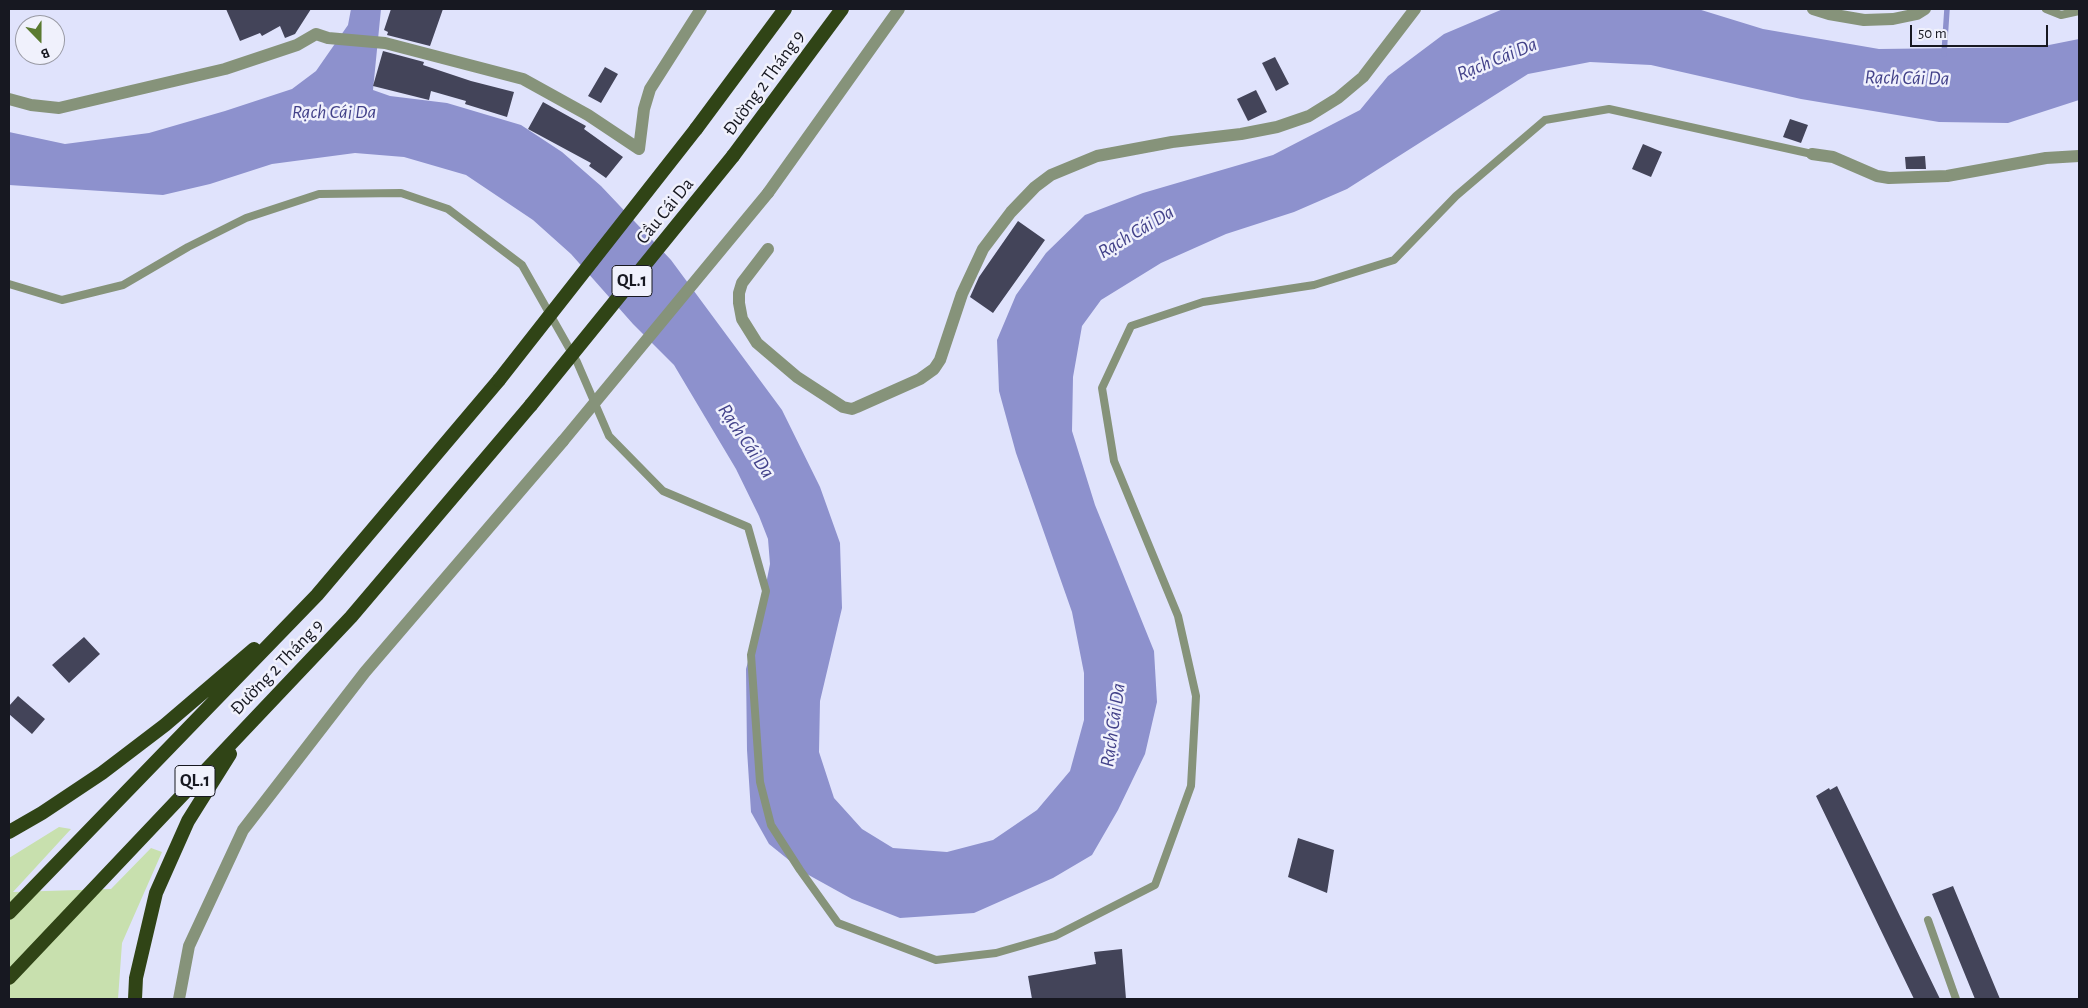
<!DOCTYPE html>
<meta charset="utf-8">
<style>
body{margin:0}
#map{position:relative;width:2088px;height:1008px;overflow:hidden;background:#e0e3fc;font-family:"Alegreya Sans",sans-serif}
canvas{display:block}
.frame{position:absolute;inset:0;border:10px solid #171821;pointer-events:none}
.north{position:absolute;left:15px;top:15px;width:50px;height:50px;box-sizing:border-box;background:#f0f1fc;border:1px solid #999aa4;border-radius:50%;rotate:158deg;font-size:14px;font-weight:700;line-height:20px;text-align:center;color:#171821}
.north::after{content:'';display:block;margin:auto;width:18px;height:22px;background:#5a7a30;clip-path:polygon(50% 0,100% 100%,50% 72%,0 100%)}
.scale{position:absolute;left:1910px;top:25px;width:138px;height:22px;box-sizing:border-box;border:2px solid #171821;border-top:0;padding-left:6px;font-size:15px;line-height:18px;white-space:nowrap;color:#171821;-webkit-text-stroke:4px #f0f1fc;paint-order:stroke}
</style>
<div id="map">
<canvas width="2088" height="1008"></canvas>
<div class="frame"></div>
<div class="north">B</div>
<div class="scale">50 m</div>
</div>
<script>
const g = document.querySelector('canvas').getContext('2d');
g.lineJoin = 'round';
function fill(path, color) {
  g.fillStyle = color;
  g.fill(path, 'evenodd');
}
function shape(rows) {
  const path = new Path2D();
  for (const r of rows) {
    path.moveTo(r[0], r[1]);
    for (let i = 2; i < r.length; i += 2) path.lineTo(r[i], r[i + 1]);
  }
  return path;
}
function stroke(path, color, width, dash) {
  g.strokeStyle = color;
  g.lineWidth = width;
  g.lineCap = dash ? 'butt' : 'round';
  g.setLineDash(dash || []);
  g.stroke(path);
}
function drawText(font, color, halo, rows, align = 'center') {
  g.font = font + ' "Alegreya Sans",sans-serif';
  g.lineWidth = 5;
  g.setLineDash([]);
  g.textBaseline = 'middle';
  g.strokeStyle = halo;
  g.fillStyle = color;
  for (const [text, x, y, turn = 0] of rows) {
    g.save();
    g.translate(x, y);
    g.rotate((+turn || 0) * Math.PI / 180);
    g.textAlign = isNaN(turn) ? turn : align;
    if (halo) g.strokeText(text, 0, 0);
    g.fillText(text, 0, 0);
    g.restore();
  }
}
const green = shape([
 [59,827,71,829,13,892,111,889,151,848,162,852,122,943,118,999,9,999,9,858]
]);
const water = shape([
 [351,9,381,9,373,90,390,96,447,103,521,125,562,152,601,186,671,260,782,410,820,487,840,543,842,608,820,701,819,752,834,798,862,829,893,848,947,852,993,840,1037,810,1070,771,1084,720,1084,673,1072,612,1016,453,999,391,997,340,1016,295,1046,253,1085,215,1143,193,1273,155,1360,110,1388,76,1444,34,1503,9,1698,9,1763,29,1879,49,2039,47,2079,39,2079,100,2008,123,1939,122,1801,99,1651,65,1590,62,1528,74,1347,189,1294,212,1226,234,1161,263,1101,300,1082,326,1073,377,1072,431,1095,505,1154,651,1157,702,1145,754,1118,810,1092,855,1053,878,974,913,900,918,852,899,805,873,769,844,751,812,747,750,746,669,758,625,770,564,768,539,759,516,736,469,674,365,633,324,571,254,533,220,466,175,404,157,355,153,272,164,210,184,163,195,9,185,9,132,65,144,149,133,225,111,292,89,316,71,348,25]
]);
const stream = shape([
 [1944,54,1947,9]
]);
const building = shape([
 [226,9,311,9,295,34,285,38,280,26,262,36,260,33,240,41],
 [391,9,443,9,430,46,387,35,388,32,384,30],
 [383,51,424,62,423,65,471,81,514,92,507,117,465,104,466,101,431,91,429,100,373,86],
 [1275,57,1289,84,1276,91,1262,63],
 [605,67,618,74,601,103,588,96],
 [1256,90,1267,112,1248,121,1237,99],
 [543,102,586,126,584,129,623,157,606,178,589,166,591,163,528,129],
 [1790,119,1808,125,1801,143,1783,137],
 [1643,144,1662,152,1651,177,1632,169],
 [1925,156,1926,169,1906,169,1905,157],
 [1018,221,1045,240,993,313,970,297,979,277],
 [84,637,100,654,69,683,52,665],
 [18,696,45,719,32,734,9,714,9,706],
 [1837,786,1940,999,1914,999,1816,796,1829,788,1830,790],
 [1298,838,1334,850,1327,893,1288,877],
 [1953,886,2000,999,1975,999,1932,894],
 [1122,949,1126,999,1032,999,1028,976,1096,964,1094,952]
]);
const service = shape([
 [2046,9,2061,15,2079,11],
 [9,284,62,300,123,285,188,247,246,218,319,194,401,193,448,209,522,265,577,362,609,436,663,491,748,527,766,591,751,655,760,782,771,825,800,870,838,923,936,960,996,953,1055,936,1155,885,1191,786,1196,696,1178,616,1114,461,1102,388,1131,326,1203,302,1314,285,1394,260,1456,196,1545,120,1609,109,1812,154],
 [1928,920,1956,999]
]);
const minor = shape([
 [1813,9,1829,14,1864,20,1893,19,1917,14,1925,9],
 [9,99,31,105,59,108,80,103,225,69,297,45,316,34,328,38,385,43,523,79,588,115,639,149,644,109,650,89,701,9],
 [1812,154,1833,157,1877,176,1889,178,1947,176,2046,158,2079,156],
 [768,193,899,9],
 [768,249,742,283,739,293,739,303,742,319,757,343,797,377,843,407,852,409,857,407,920,379,934,369,940,360,962,294,983,249,1011,212,1035,187,1051,175,1097,156,1172,142,1241,134,1277,127,1309,116,1338,98,1363,77,1415,9],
 [179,999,189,946,243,830,365,672,563,441]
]);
const trunk = shape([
 [696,129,785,9],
 [733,156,842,9],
 [9,832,42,813,102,773,165,725,254,649],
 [9,913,317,595,499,380],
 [9,978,351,617,531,405],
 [135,999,136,978,156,893,188,821,230,754]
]);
const minorBridge = shape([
 [563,441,768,193]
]);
const trunkBridge = shape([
 [499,380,696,129],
 [531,405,733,156]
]);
const shields = [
 [632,281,40],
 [195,781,40]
];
const shieldNames = [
 ["QL.1",632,281],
 ["QL.1",195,781]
];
const streetNames = [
 ["Đường 2 Tháng 9",764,83,-54],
 ["Cầu Cái Da",665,211,-51],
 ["Đường 2 Tháng 9",277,667,-46]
];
const waterNames = [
 ["Rạch Cái Da",1497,59,-22],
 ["Rạch Cái Da",1907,78,1],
 ["Rạch Cái Da",334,112],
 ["Rạch Cái Da",1136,232,-31],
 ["Rạch Cái Da",746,441,56],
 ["Rạch Cái Da",1113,725,-82]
];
fill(green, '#c8e0ae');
fill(water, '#8d91cd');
stroke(stream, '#8d91cd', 5.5);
fill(building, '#434459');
stroke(service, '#86937a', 8);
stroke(minor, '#86937a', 12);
stroke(trunk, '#304416', 14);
stroke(minorBridge, '#86937a', 12);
stroke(trunkBridge, '#304416', 14);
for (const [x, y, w] of shields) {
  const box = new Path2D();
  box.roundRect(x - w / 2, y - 15.5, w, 31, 4);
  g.fillStyle = '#f0f1fc';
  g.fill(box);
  stroke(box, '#171821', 1);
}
drawText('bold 18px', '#171821', null, shieldNames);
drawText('19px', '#171821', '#f0f1fc', streetNames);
drawText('italic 20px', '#424189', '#f0f1fc', waterNames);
</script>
